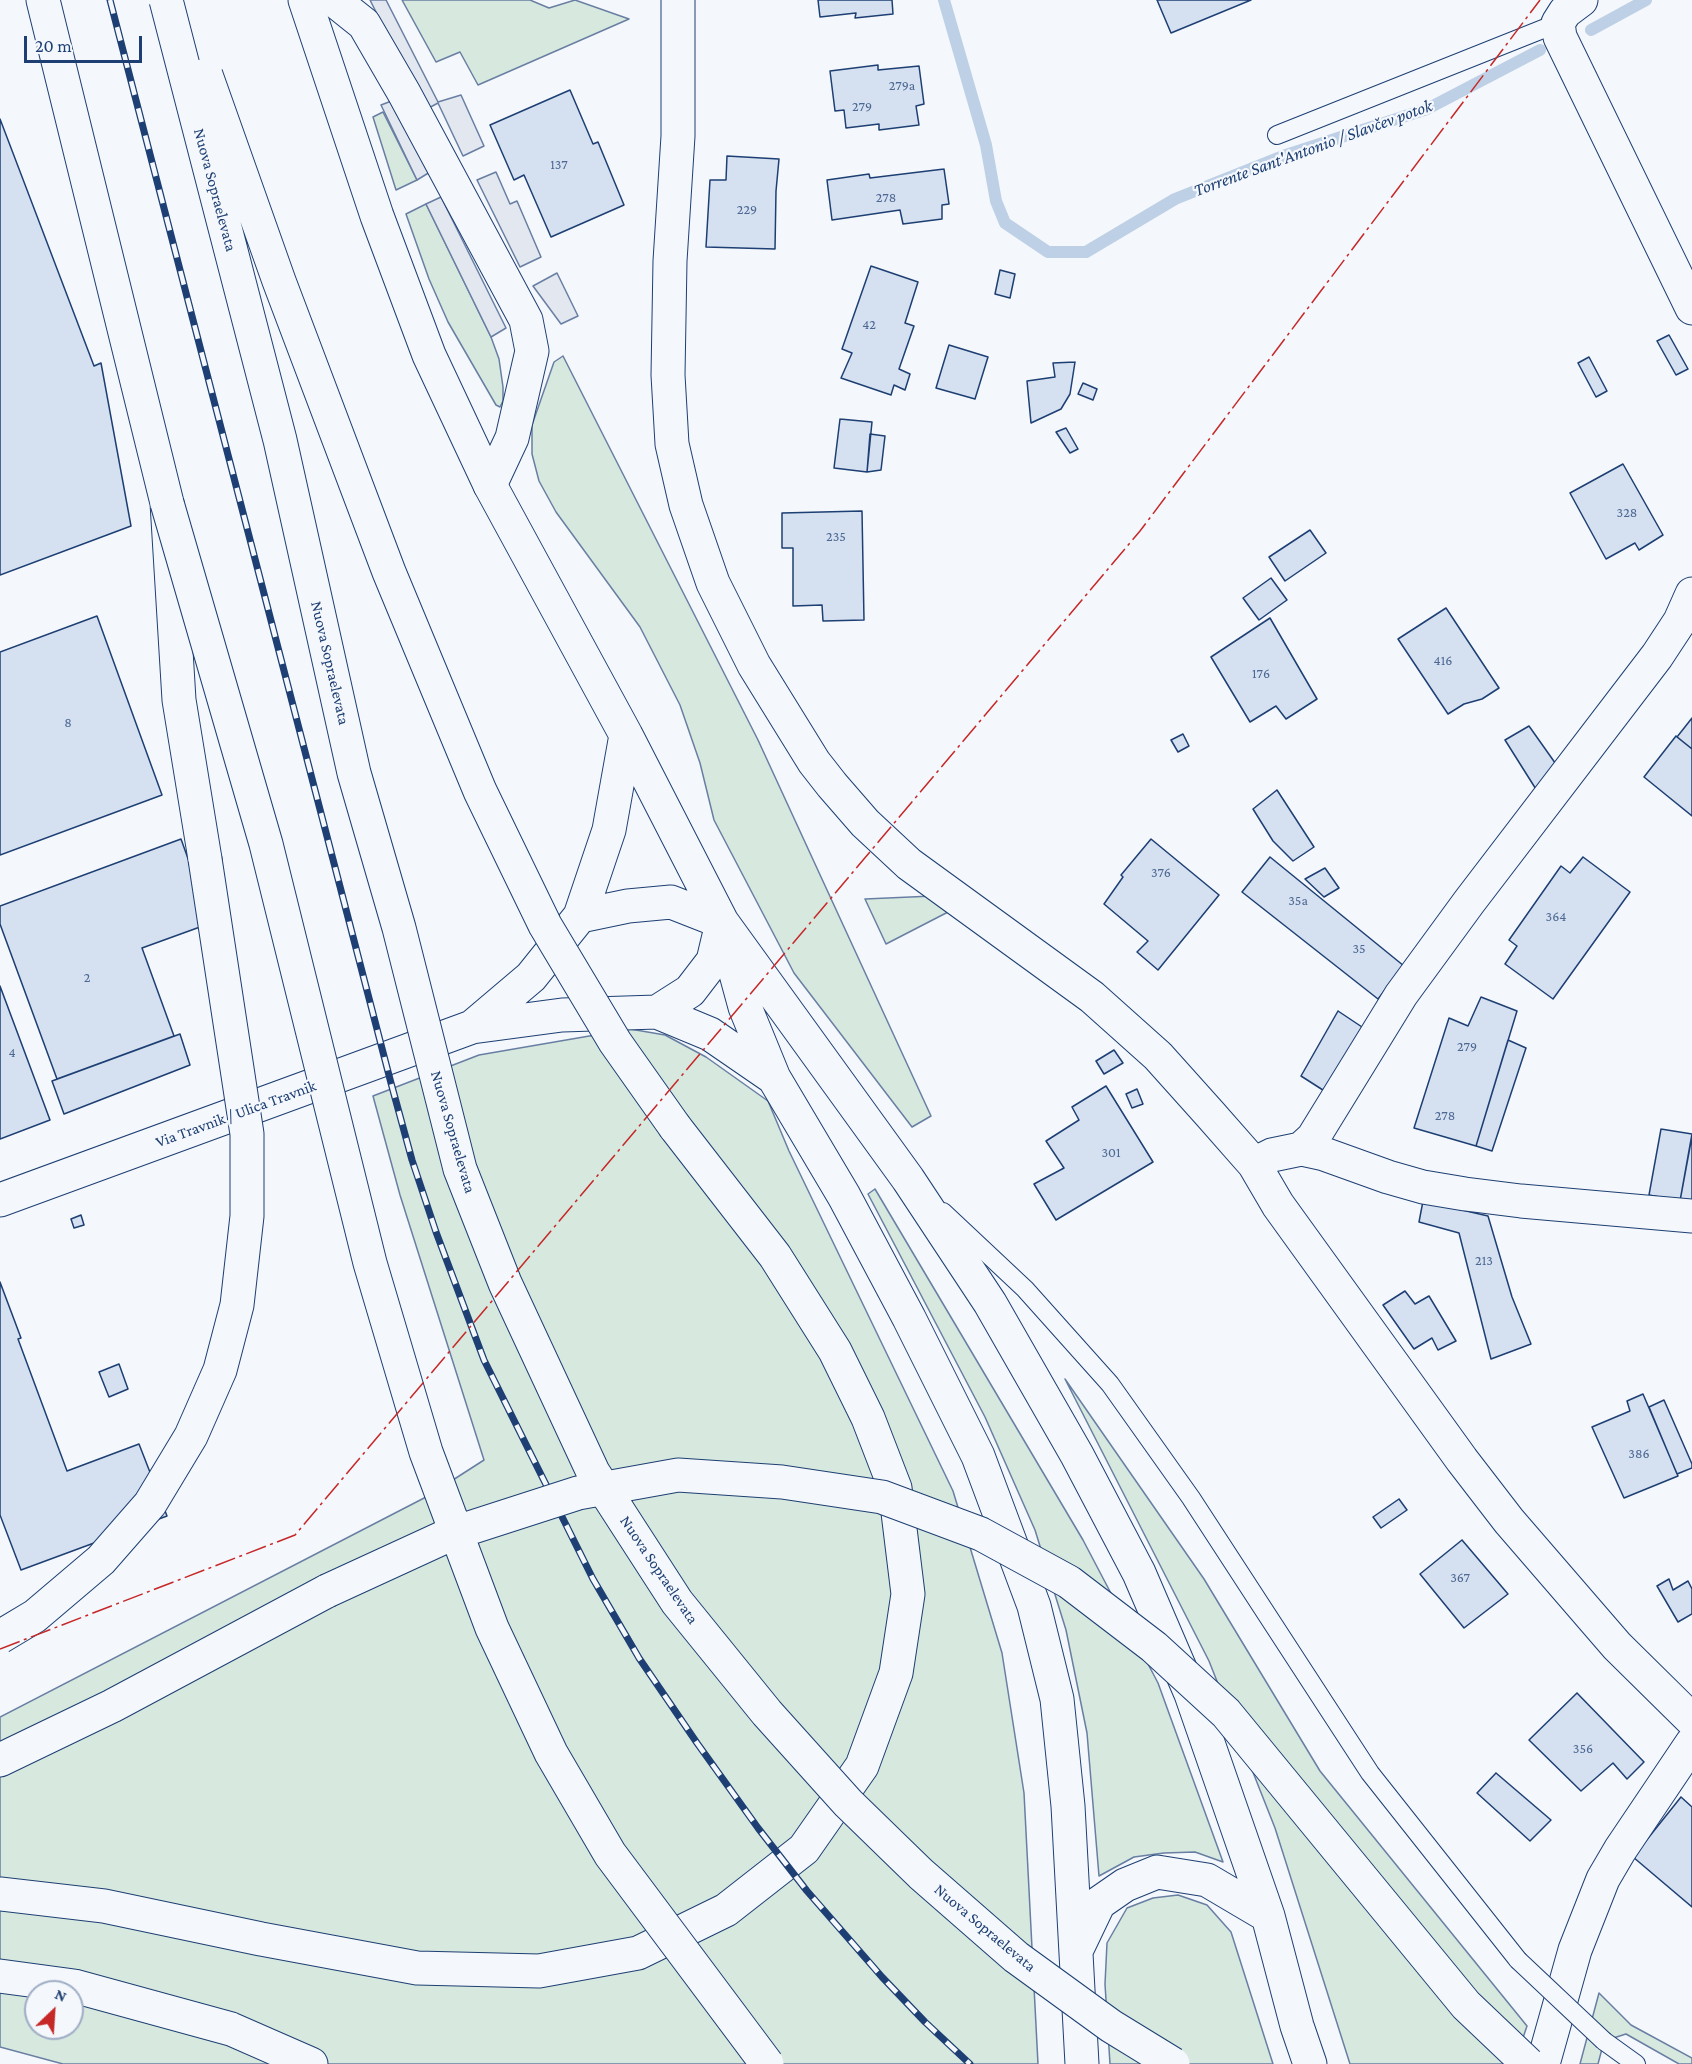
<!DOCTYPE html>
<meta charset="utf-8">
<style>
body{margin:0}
#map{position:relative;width:1692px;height:2064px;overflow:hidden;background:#f4f7fb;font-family:"Crimson Pro",serif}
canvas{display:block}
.north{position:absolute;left:24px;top:1980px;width:60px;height:60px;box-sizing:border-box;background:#f4f7fb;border:2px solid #9eadc5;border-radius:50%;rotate:25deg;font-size:16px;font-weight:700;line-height:24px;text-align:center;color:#1d3f73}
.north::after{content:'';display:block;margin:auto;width:21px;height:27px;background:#c62828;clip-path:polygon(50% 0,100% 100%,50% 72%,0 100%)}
.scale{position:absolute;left:24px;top:36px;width:118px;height:27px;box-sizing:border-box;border:3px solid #1d3f73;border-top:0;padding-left:8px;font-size:18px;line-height:21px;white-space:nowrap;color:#1d3f73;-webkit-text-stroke:4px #f4f7fb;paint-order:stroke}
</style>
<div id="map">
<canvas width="1692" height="2064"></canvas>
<div class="north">N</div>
<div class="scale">20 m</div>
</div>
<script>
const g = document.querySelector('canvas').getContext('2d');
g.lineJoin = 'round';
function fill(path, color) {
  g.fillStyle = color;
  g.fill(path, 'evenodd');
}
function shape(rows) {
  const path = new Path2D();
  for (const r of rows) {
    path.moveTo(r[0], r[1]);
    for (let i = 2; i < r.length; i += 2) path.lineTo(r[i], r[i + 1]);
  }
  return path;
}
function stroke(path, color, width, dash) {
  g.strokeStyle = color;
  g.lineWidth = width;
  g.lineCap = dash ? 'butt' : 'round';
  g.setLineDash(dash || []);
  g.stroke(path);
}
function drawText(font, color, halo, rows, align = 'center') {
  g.font = font + ' "Crimson Pro",serif';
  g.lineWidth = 4.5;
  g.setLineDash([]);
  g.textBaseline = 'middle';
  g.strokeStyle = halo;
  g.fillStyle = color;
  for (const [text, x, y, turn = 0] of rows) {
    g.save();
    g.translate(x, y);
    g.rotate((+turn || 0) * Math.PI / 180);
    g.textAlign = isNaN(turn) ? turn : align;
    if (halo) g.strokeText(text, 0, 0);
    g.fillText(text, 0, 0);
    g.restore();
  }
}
const green = shape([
 [402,0,530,0,549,8,575,0,629,19,478,85,460,52,436,62,402,0],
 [383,112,417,180,396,190,373,117,383,112],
 [426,204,491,337,499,359,503,387,503,401,500,407,496,405,448,322,429,279,406,214,426,204],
 [563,356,758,740,931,1116,912,1127,794,973,714,820,700,763,680,705,640,627,556,512,539,481,532,454,532,425,554,362,563,356],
 [933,896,950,911,886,944,865,899,933,896],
 [630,1029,665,1035,706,1057,768,1101,789,1151,953,1491,1002,1653,1024,1793,1038,2064,63,2064,0,2047,0,1717,428,1496,484,1460,400,1195,373,1096,479,1055,630,1029],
 [36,1992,72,1992,72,2028,36,2028,36,1992],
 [875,1189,1083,1540,1158,1683,1223,1862,1195,1852,1164,1853,1134,1857,1099,1876,1087,1733,1066,1630,1035,1530,985,1417,868,1194,875,1189],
 [1065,1379,1204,1579,1320,1771,1527,2026,1514,2064,1350,2064,1275,1828,1209,1661,1065,1379],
 [1178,1895,1207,1905,1231,1932,1273,2064,1110,2064,1105,1984,1107,1943,1127,1908,1153,1898,1178,1895],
 [1599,1993,1631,2025,1692,2058,1692,2064,1679,2064,1626,2034,1604,2041,1598,2064,1580,2064,1599,1993]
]);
const parking = shape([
 [370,0,386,0,438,102,461,95,484,146,463,156,438,103,425,110,370,0],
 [394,100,430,172,417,180,381,105,394,100],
 [496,172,510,204,517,201,541,257,520,267,477,180,496,172],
 [441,197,506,328,491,337,426,204,441,197],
 [557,273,578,316,561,324,533,286,557,273]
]);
const stream = shape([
 [944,0,986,145,996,201,1005,223,1048,252,1086,252,1175,199,1283,156,1427,109,1540,50],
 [1591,30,1646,0]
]);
const building = shape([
 [818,0,892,0,893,14,855,18,856,13,820,17,818,0],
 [1157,0,1251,0,1171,33,1157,0],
 [878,65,878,70,919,66,924,104,916,106,919,125,879,130,879,124,846,128,844,110,835,111,830,71,878,65],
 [570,90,593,144,598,142,624,205,551,237,524,175,514,180,490,125,570,90],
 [0,119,94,366,101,363,131,526,0,575,0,119],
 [727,156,779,159,776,191,775,249,706,247,710,180,726,180,727,156],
 [944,169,949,204,942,205,942,219,903,224,900,210,832,220,827,180,869,174,870,178,944,169],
 [871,266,918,282,905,323,914,326,899,369,910,374,905,390,894,385,891,395,841,378,852,353,842,349,871,266],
 [1000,270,1015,274,1010,298,995,294,1000,270],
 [1669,335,1688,369,1676,375,1657,341,1669,335],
 [949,345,988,357,975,399,936,388,949,345],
 [1589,357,1607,391,1596,397,1578,363,1589,357],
 [1075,362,1070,394,1061,409,1031,423,1027,381,1055,377,1053,363,1075,362],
 [1083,383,1097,389,1093,400,1078,394,1083,383],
 [840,419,872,422,867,472,834,468,840,419],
 [1066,428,1078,449,1070,453,1056,432,1066,428],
 [870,434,885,436,881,470,867,472,870,434],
 [1623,464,1663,535,1639,550,1635,543,1606,559,1570,493,1623,464],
 [862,511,864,620,823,621,822,605,793,606,793,548,782,548,782,513,862,511],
 [1310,530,1326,553,1285,581,1269,557,1310,530],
 [1271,578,1287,600,1259,620,1243,598,1271,578],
 [1446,608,1499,688,1482,699,1464,704,1448,714,1398,639,1446,608],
 [97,616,162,795,0,855,0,652,97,616],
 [1270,618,1317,699,1286,719,1276,706,1250,722,1211,657,1270,618],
 [1692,718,1692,749,1677,737,1692,718],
 [1529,726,1558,767,1539,794,1505,740,1529,726],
 [1183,734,1189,746,1178,752,1171,740,1183,734],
 [1676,736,1692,749,1692,816,1644,777,1676,736],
 [1277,790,1314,847,1293,861,1273,841,1253,809,1277,790],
 [181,839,211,923,142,948,174,1036,57,1079,0,924,0,906,181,839],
 [1151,839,1219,895,1158,970,1137,952,1148,941,1104,904,1123,877,1121,875,1151,839],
 [1270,857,1404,966,1378,999,1242,892,1270,857],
 [1583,857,1630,892,1553,999,1505,964,1517,946,1509,940,1561,866,1570,873,1583,857],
 [1325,868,1339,888,1324,897,1305,879,1325,868],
 [0,986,50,1120,0,1139,0,986],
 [1481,997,1517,1011,1476,1146,1414,1128,1449,1018,1468,1026,1481,997],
 [1338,1011,1362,1027,1326,1092,1301,1076,1338,1011],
 [180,1034,190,1065,64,1114,52,1081,180,1034],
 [1508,1040,1526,1048,1492,1151,1476,1146,1508,1040],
 [1114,1050,1123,1063,1104,1074,1096,1061,1114,1050],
 [1106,1086,1153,1162,1056,1220,1034,1184,1064,1168,1046,1141,1079,1120,1072,1107,1106,1086],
 [1137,1089,1143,1104,1132,1108,1126,1094,1137,1089],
 [1661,1129,1692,1134,1680,1201,1649,1195,1661,1129],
 [1692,1136,1692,1203,1680,1201,1692,1136],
 [1423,1201,1488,1216,1512,1297,1531,1344,1491,1359,1459,1233,1419,1222,1423,1201],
 [81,1215,84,1225,74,1228,71,1219,81,1215],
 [0,1282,21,1338,18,1339,67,1471,139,1444,167,1516,21,1570,0,1515,0,1282],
 [1405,1291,1415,1304,1429,1296,1456,1341,1438,1350,1432,1338,1414,1349,1383,1305,1405,1291],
 [119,1364,128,1389,109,1397,99,1372,119,1364],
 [1643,1394,1678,1476,1624,1498,1592,1427,1630,1411,1627,1401,1643,1394],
 [1664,1400,1692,1464,1692,1468,1677,1474,1649,1407,1664,1400],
 [1399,1499,1407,1510,1381,1528,1373,1517,1399,1499],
 [1462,1540,1508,1594,1464,1628,1420,1574,1462,1540],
 [1669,1579,1673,1590,1688,1581,1692,1589,1692,1614,1678,1622,1657,1586,1669,1579],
 [1577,1693,1644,1762,1627,1779,1613,1763,1581,1791,1529,1740,1577,1693],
 [1496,1773,1551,1820,1530,1841,1477,1793,1496,1773],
 [1681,1797,1692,1807,1692,1907,1633,1857,1681,1797]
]);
const lane = shape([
 [1277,135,1558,23],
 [943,1212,1025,1289,1110,1384,1191,1498,1370,1773,1518,1960],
 [1604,2041,1636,2064]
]);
const street = shape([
 [334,0,364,24,404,93,526,320,532,351,512,438,490,485],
 [678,0,678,136,670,261,668,375,672,444,686,505,713,583,754,665,814,762,832,785,865,823,909,864,1092,997,1158,1056,1210,1114,1254,1164,1278,1205,1462,1460,1509,1521,1617,1646,1692,1720],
 [1581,0,1565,12,1558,23,1560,37,1692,308],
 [1301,1149,1313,1138,1401,995,1469,902,1657,656,1680,621,1692,594],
 [1254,1164,1272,1155,1301,1149,1324,1154,1388,1177,1423,1187,1465,1194,1521,1201,1692,1216],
 [1543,2064,1575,1950,1603,1879,1620,1850,1692,1743]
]);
const secondary = shape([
 [305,0,377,216,429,355,490,485,626,735,722,922,908,1179,990,1303,1077,1455,1139,1573,1191,1694,1268,1916,1297,2026,1310,2064],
 [580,916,628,906,671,902,722,922],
 [727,941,745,1007,774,1078,844,1196,909,1318,978,1456,1034,1606,1057,1699,1068,1806,1082,2064],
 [657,1012,690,991,713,961,722,923],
 [472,1027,531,977,580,916,609,830,626,735],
 [0,1200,472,1027,562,1015,657,1012,710,1034,774,1078],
 [1077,1949,1099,1903,1125,1885,1157,1872,1207,1880,1268,1916]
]);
const highway = shape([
 [43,0,167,503,179,700,205,859],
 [0,1760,112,1706,327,1591],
 [0,1894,104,1906,261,1939,417,1968,539,1971,638,1953,726,1910,804,1849,862,1766,896,1673,908,1594,895,1488,868,1418,835,1351,775,1256,675,1127],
 [0,1976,74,1986,231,2029,311,2064]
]);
const rail = shape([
 [110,0,391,1083,412,1160,436,1232,484,1360,593,1579,639,1658,697,1743,758,1828,807,1891,882,1977,925,2022,970,2064]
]);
const laneBridge = shape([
 [1518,1960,1604,2041]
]);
const highwayBridge = shape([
 [166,0,280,440,354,773,399,928,460,1169,505,1283,593,1472,677,1602,767,1713,848,1803,921,1874,1016,1957,1111,2026,1173,2064],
 [206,75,279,281,389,572,480,791,545,925,615,1042,675,1127],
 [167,503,266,844,370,1263,426,1452,492,1628,551,1753,610,1854,767,2064],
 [327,1591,451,1534,578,1493,678,1475,782,1482,882,1497,981,1534,1069,1582,1154,1647,1226,1713,1466,2005,1528,2064],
 [0,1637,35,1616,101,1560,150,1504,191,1436,220,1370,237,1305,247,1216,247,1134,205,859]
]);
const power = shape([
 [0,1649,295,1535,1140,531,1540,0]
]);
const numberNames = [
 ["279a",902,86],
 ["279",862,107],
 ["137",559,165],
 ["278",886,198],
 ["229",747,210],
 ["42",869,325],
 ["328",1627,513],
 ["235",836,537],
 ["416",1443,661],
 ["176",1261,674],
 ["8",68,723],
 ["376",1161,873],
 ["35a",1298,901],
 ["364",1556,917],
 ["35",1359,949],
 ["2",87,978],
 ["279",1467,1047],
 ["4",12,1053],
 ["278",1445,1116],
 ["301",1111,1153],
 ["213",1484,1261],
 ["386",1639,1454],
 ["367",1460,1578],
 ["356",1583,1749]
];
const streetNames = [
 ["Nuova Sopraelevata",215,190,75],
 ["Nuova Sopraelevata",330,663,77],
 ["Via Travnik / Ulica Travnik",236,1114,-20],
 ["Nuova Sopraelevata",453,1132,74],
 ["Nuova Sopraelevata",659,1570,56],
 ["Nuova Sopraelevata",985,1928,40]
];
const waterNames = [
 ["Torrente Sant'Antonio / Slavčev potok",1313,148,-20]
];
fill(green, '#d7e8df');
stroke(green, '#687fa3', 1.5);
fill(parking, '#e3e8f0');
stroke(parking, '#687fa3', 1.5);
stroke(stream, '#bed0e5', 12);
fill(building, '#d5e0f0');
stroke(building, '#1d3f73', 1.5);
stroke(lane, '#1d3f73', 20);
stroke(street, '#1d3f73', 35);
stroke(secondary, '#1d3f73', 35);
stroke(highway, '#1d3f73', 35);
stroke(lane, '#f4f7fb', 18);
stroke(street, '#f4f7fb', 33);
stroke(secondary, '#f4f7fb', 33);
stroke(highway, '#f4f7fb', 33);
stroke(rail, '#1d3f73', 7);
stroke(rail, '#f4f7fb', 4.5, [14]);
stroke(laneBridge, '#1d3f73', 20, []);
stroke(highwayBridge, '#1d3f73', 35, []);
stroke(laneBridge, '#f4f7fb', 18);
stroke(highwayBridge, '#f4f7fb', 33);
stroke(power, '#c62828', 1.5, [21, 4.5, 3, 4.5]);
drawText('14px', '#4b6792', null, numberNames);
drawText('16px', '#1d3f73', '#f4f7fb', streetNames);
drawText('italic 18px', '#1d3f73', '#f4f7fb', waterNames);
</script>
